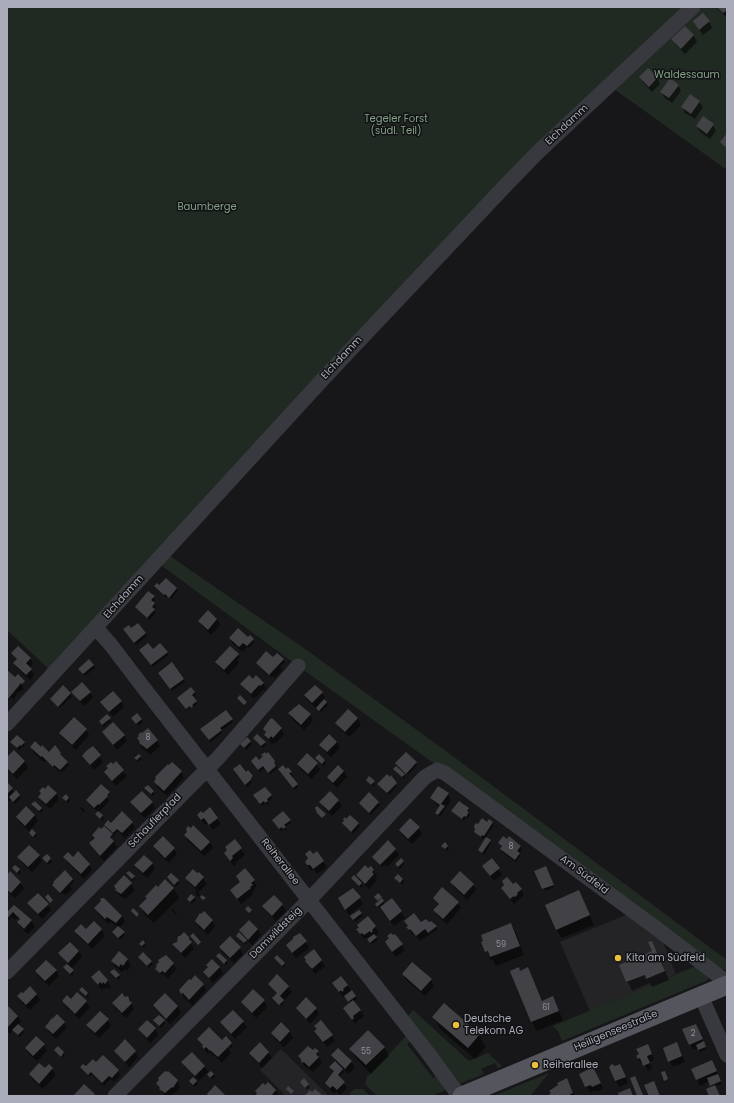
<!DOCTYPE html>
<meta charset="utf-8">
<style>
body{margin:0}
#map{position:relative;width:734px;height:1103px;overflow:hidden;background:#171719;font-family:Poppins,sans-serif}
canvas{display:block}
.frame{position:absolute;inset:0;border:8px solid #aaadb9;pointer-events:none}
</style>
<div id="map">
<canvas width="734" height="1103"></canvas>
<div class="frame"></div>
</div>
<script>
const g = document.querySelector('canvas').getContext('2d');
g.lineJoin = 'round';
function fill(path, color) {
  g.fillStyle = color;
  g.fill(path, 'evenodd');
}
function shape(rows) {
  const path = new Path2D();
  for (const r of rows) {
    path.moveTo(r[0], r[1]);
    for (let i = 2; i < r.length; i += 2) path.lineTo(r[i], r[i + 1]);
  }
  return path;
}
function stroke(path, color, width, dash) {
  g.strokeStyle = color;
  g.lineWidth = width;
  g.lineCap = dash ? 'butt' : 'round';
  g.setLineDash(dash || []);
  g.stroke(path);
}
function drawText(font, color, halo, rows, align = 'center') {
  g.font = font + ' Poppins,sans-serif';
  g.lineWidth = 3;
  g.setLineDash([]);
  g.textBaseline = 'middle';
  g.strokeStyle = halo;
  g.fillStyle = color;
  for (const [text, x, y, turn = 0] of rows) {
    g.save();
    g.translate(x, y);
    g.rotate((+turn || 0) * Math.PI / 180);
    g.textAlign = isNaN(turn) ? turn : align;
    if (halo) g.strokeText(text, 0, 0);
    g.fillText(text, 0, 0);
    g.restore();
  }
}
const built = shape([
 [628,914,661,937,676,974,590,1011,560,942],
 [281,1049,329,1096,286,1096,260,1070]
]);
const green = shape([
 [7,7,684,7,51,671,7,630],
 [702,7,727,7,727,170,614,89],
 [167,554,308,651,450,754,727,960,727,970,721,969,298,666,158,563],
 [698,965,709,973,708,980,562,1041,558,1031,553,1026],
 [413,1010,469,1061,488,1053,502,1066,498,1068,495,1063,481,1069,484,1074,457,1085,405,1019],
 [408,1034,413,1039,407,1044,433,1078,439,1074,448,1089,432,1096,377,1096,365,1084,367,1077],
 [549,1073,530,1096,493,1096],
 [355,1089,363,1089,370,1096,349,1096,350,1092]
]);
const shadow = shape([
 [716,7,726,7,727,8,727,18],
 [709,22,712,28,703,35,697,27],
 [685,27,694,36,697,42,685,54,676,45,673,39],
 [640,78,657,78,660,84,652,92,644,83],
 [678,85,681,91,672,103,665,98,661,92],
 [699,102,703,107,695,119,685,113,682,107],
 [713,125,716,131,710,139,700,132,697,127],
 [166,579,178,591,171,599,167,596,166,597,155,586,159,586],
 [154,597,155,599,153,602,156,606,153,610,156,613,149,620,136,607],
 [217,619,220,625,211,635,203,627,199,621],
 [138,624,147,636,136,645,126,632],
 [230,638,248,638,253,639,254,642,249,648,247,647,243,652,233,644],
 [153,650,167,653,168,655,153,667,142,653],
 [12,653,30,658,33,664,30,668,34,675,30,680,18,669,14,663,17,660],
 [238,655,240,657,237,660,239,663,228,675,220,668,216,662],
 [283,660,285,662,280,667,282,670,275,678,272,676,271,677,268,674,267,675,257,663],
 [93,665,95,668,85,676,81,671],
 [7,671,18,681,16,677,18,676,26,684,20,680,20,682,24,689,17,693,14,700,11,697,9,700,7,701],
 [160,676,184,679,185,682,172,691],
 [263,683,266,689,264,691,263,690,254,699,245,689,241,684],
 [63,687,72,696,60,708,53,701],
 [73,692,90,692,93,698,84,706],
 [194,692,196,695,192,697,197,704,194,707,194,704,187,710,180,701],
 [322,693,325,698,324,700,328,705,321,712,317,707,316,708,308,701,305,696],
 [121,701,124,707,113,717,101,702],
 [348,710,358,719,361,725,349,737,340,729,337,723],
 [289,713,310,715,313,721,304,730,292,719],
 [137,714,143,722,138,726,134,721],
 [110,718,111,721,104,727,101,724],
 [232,719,233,722,221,731,222,733,211,742,203,732],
 [281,728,284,734,276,743,275,742,272,744,265,735,266,733,264,729],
 [86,730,89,735,76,750,63,738,60,733],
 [103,732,124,735,127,741,117,750],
 [247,739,252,744,246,750,243,747],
 [254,739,265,742,266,745,263,748],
 [157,740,160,746,150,755,143,749,140,744],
 [337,742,340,748,331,757,324,751,321,745],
 [24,743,25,745,19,750,13,744],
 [31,747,41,748,64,760,69,765,62,772,60,772,46,761,44,762,34,753],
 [93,748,103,762,94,770,83,756],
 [14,752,25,762,28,768,17,779,7,769,7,759],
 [319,755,326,763,324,766,316,758],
 [140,757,142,759,138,762,136,758],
 [264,757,274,764,275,763,278,768,270,774,265,768,260,772,254,763],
 [116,763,127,776,116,786,105,772],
 [416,763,417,765,408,775,398,766],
 [172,764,181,772,184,778,167,796,158,788,155,782],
 [298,764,317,764,320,770,311,779,301,770],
 [286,770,291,772,294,778,292,779,298,787,295,790,283,775],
 [395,770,404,775,405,777,404,779],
 [344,771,347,777,337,788,332,783,328,777],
 [235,772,246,773,252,776,253,779,252,780,252,782,247,787],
 [368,782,374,782,375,784,373,787],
 [7,784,15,793,16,792,21,798,15,804,11,799,7,803],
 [396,784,397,786,389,795,380,786],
 [101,785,110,795,109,796,105,790,103,791,109,801,99,812,104,819,102,821,96,814,98,812,90,805,87,800],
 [146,789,153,792,155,794,153,796],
 [330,792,338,801,342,806,332,816,324,808,320,802],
 [56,793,59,799,50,809,42,802,39,797],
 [369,793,380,805,371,815,361,805],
 [448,794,451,800,440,817,436,813,440,807,435,803,431,798],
 [271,795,272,798,268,802,269,804,268,805,266,803,262,806,256,798],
 [64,798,69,798,70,801,68,803],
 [132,802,152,802,155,808,145,818,135,808],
 [459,802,470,811,469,813,470,815,467,819,466,817,464,821,452,811],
 [34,807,41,808,43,811,41,813],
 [82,807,85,811,83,812,80,808],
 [35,815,38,821,29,831,20,823,17,817],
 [198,815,217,818,221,824,213,830,208,823,205,825],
 [350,816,360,826,353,834,345,826,346,820],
 [290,820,291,823,285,827,287,830,285,831,284,829,281,831,274,822],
 [108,822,111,824,132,822,135,828,125,838,118,831,111,839,117,847,104,861,99,856,91,844,95,838,93,835,105,833,103,829],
 [487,823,493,823,494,825,485,838,484,837,483,839,475,832],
 [419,828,422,834,412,844,403,836,400,830],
 [33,831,37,836,35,838,32,836],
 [185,835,210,842,213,848,204,856,188,841],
 [508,840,521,846,522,849,519,854,520,856,516,862,502,852,501,849,502,847,499,843],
 [235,841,245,855,235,863,236,865,234,866,225,853,228,851],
 [490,841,491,843,484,855,479,850],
 [154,846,174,848,177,854,169,863,157,852],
 [442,846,447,846,449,849,447,851],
 [395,849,399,855,387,867,385,864,382,867,375,859],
 [39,855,42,861,32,872,22,863,18,857],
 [47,855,52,862,49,865,45,861],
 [313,855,323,861,327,867,317,874,314,870,310,870,307,864,306,860],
 [64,857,73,858,89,865,92,870,84,879,68,863],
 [492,859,502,875,494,881,483,866],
 [403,862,404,864,400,869,398,867],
 [152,863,155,869,147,878,139,871,136,865],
 [13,869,19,870,21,872,19,875],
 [368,870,373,870,377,876,375,877,377,880,369,889,360,881,357,875],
 [547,870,554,887,545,891,542,886],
 [10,873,21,883,24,889,15,898,7,891,7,876],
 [199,873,207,884,198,893,200,896,199,897,195,893,197,891,190,883,186,878],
 [127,874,134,877,135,879,133,881],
 [124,877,131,884,135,890,125,899,120,896,116,890],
 [168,878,178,881,179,883,176,887],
 [352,878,361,883,363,886,361,888],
 [73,879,74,882,70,886,72,889,66,895,63,893,62,894,59,893,53,885],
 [403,879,404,882,402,885,397,880],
 [165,881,174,889,179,898,154,923,145,915,140,906,147,899,146,897],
 [254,881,257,886,254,889,255,891,252,893,253,894,241,904,235,896],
 [451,882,473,885,476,890,467,900,455,888],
 [502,888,521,890,524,895,514,904],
 [353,890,363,904,349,915,342,904],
 [579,891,594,925,562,938,556,930],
 [274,896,282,905,286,911,276,921,267,912,263,906],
 [194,898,196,900,192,904,189,901],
 [381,898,385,905,392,900,405,918,394,926,381,907,379,908,377,907,379,902,377,899],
 [434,898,458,903,461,908,447,924,438,916,434,910,439,905],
 [104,899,122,916,125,922,119,928,125,935,120,940,113,932,118,927,111,922,108,924,98,914,95,909],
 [48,905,51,910,42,919,32,908],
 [14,906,32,921,35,927,28,934,21,928,18,922,20,920,17,918,15,920,12,917,9,920,8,919,11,916],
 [173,909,177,914,176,915,172,910],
 [361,914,363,916,355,922,353,919],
 [368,917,379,933,375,936,378,940,372,944,366,938,364,939,358,930],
 [212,920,215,926,208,935,199,927,196,921],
 [249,922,258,930,261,935,252,945,244,937,240,930],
 [405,922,429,924,431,922,438,929,420,941,414,934,413,935,411,933],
 [94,923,102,930,105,936,92,949,79,937,75,931,86,930],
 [511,924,516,933,524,955,496,966,493,960,491,960,483,943],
 [395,935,405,950,396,957,389,948,393,937],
 [237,936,246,941,247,943,245,945],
 [188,938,194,949,185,958,177,950,174,944],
 [306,942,309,948,296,958,287,946],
 [652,942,657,951,669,980,652,987,650,983,632,991,620,965,653,951],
 [70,943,79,951,82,957,71,969,74,973,72,976,65,968,68,964,60,954],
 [144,943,146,946,143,948,140,944],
 [220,948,240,948,243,954,234,963,223,953],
 [314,951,325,966,315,974,306,961],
 [119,953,128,960,131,966,127,971,125,969,122,972,115,967,112,961],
 [219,954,228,963,226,965,219,959],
 [166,956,173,964,177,969,168,978,163,974,162,975,158,971,160,962],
 [275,959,284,964,285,966,284,968],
 [141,960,151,962,153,964,149,968],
 [212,960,220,968,223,973,213,983,204,972,208,968,207,965],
 [528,969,543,1002,553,998,563,1020,537,1031,532,1022,512,974],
 [56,970,59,976,49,986,39,977,36,971],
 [111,972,119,975,120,978,118,980],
 [403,974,431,980,434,986,425,996,406,980],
 [277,976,288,987,292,992,283,1001,284,1003,281,1006,275,1001,277,994,269,984],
 [92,978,105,978,111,987,109,989,107,987,105,989,104,987,102,990,96,983],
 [333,983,347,985,357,999,353,1002,364,1016,356,1022,356,1025,344,1009,350,1004,345,996,343,997],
 [203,984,206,990,193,1005,184,998,181,992],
 [81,990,88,993,89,996,87,998],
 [77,993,86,1002,90,1007,79,1019,66,1007,63,1001,71,1000],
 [36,994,40,1000,30,1010,21,1002,18,996],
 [165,995,178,1007,181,1013,170,1024,158,1011,154,1005],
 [125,998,129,998,134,1009,126,1018,116,1009,113,1004],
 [264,1001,267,1007,256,1018,246,1007,243,1002],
 [7,1006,18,1016,21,1022,18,1025,24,1032,20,1037,13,1030,10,1034,7,1031],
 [297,1008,316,1009,319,1014,310,1024,301,1014],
 [100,1012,108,1020,111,1026,99,1038,91,1031,88,1025],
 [434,1017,479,1035,486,1047,475,1059,440,1029],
 [155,1021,164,1021,165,1023,161,1028],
 [243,1022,247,1027,235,1039,225,1028,222,1023],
 [64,1023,67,1028,56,1039,49,1032,46,1027],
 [281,1024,290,1032,293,1038,284,1047,275,1039,272,1033],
 [696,1025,707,1049,700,1052,698,1048,693,1050,690,1044],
 [155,1029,158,1035,150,1043,143,1035,140,1030],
 [332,1035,335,1041,327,1047,319,1037],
 [226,1038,233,1046,231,1048,227,1046,231,1053,222,1063,214,1055,213,1056,210,1052,208,1054,206,1052,199,1039,226,1044],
 [676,1043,685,1062,673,1067,669,1061],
 [44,1045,47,1051,37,1061,29,1054,26,1048],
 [58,1047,65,1055,62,1058,55,1050],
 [384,1047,389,1056,371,1074,356,1058,350,1049],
 [314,1050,318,1052,319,1054,318,1056,322,1063,313,1072,308,1068,305,1067,299,1056,316,1054],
 [115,1051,135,1052,138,1057,129,1067],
 [651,1051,654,1060,650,1062,652,1069,648,1071,644,1064,642,1064,638,1059],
 [250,1053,268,1053,272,1058,262,1068,254,1059],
 [333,1055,351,1062,355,1067,349,1074,341,1067,344,1072,339,1077,347,1088,340,1095,336,1091,334,1094,326,1083,335,1072,331,1067,336,1061],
 [96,1063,117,1070,120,1075,114,1082,111,1079,104,1086,92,1074,90,1077,81,1067,86,1068],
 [49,1065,56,1075,43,1089,33,1080,30,1074,45,1070],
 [620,1065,628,1083,619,1087,610,1067],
 [204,1066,208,1072,199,1081,189,1069],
 [715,1067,722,1084,715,1086,720,1096,710,1096,712,1087,709,1081,700,1086,692,1069],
 [213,1074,215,1077,212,1079,210,1077],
 [596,1074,603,1089,596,1092,595,1090,590,1092,580,1075],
 [193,1078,198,1084,195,1087,192,1083],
 [304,1080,310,1087,307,1090,301,1083],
 [567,1080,575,1096,549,1096],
 [177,1081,180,1087,176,1093,175,1092,171,1096,165,1096,157,1083],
 [268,1083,276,1091,279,1096,256,1096]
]);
const building = shape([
 [717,7,727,7,727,10,723,13],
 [703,13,710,21,699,30,693,21],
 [685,26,694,35,681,49,671,39],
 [648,68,658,77,649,87,639,77],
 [670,78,679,85,669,98,660,92],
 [690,94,700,101,691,114,681,107],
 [703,116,714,124,707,134,696,126],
 [727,133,727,144,725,147,720,142],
 [166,578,177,588,169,598,165,594,164,595,154,586,157,583,159,585],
 [148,591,155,596,151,600,155,603,152,607,155,609,147,618,135,607],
 [208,610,217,619,208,630,198,621],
 [138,623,146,633,134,643,123,629,129,625,131,628],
 [238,628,248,637,250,635,254,639,247,646,243,643,239,647,229,638],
 [148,643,153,649,160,643,168,652,151,665,139,650],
 [18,646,31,658,26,663,32,669,26,675,13,663,17,659,11,653],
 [230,646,239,654,224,670,215,662],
 [266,651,273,657,277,653,284,659,269,675,256,663],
 [89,659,94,665,83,674,78,669],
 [172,662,184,679,170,689,158,673],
 [7,670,15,677,18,674,25,681,22,684,21,683,8,699],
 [249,675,253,679,256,675,264,683,260,686,259,685,251,694,240,684],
 [82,682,91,692,80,701,71,692],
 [63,685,71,693,58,707,50,699],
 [315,685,323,692,312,703,304,695],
 [191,687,195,692,192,695,197,701,192,705,193,706,191,708,190,706,186,709,177,698],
 [113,691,122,701,109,712,100,702],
 [240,695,247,702,244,705,237,698],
 [324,699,327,702,319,711,316,708],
 [299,704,311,714,301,725,288,713],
 [348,709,358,718,345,732,335,723],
 [226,710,233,719,220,728,222,730,209,740,200,729],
 [137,713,142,719,136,724,131,718],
 [107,714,111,718,102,725,99,721],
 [74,717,87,729,72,745,59,733],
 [272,718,282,728,273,738,271,736,269,739,264,735,266,732,263,729,270,719],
 [113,722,125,735,113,745,102,732],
 [148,728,158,740,147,749,139,743,140,742,137,738,139,736,138,735,141,732,142,733],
 [257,734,266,742,261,746,253,738],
 [329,734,337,742,327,752,319,745],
 [17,735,25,742,21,746,20,745,17,748,10,742],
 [247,737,251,741,244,748,240,744],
 [35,741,41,747,42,745,49,752,55,745,61,753,60,754,68,762,60,770,54,765,53,767,42,756,41,757,30,747],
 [93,746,101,755,90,765,82,756,86,751],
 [14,750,25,761,13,774,7,768,7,757],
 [265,752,266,754,268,752,275,761,274,762,276,766,268,773,263,766,258,770,251,761,256,756,259,760,263,756,261,755],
 [406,752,417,762,406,774,395,763],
 [307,753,318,763,308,774,297,764],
 [139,754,141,756,137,760,134,758],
 [319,754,325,760,322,764,315,758],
 [116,761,124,770,112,781,104,772,108,768,106,766,111,762,113,764],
 [172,762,182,771,164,791,154,782,156,778,155,777,168,764,169,765],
 [240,764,246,772,248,770,253,776,251,778,252,779,245,785,233,769],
 [283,765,286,769,288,767,292,772,289,773,298,784,293,788,278,769],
 [338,765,344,771,333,783,327,777],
 [396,766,405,774,402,777,393,769],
 [387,774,390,777,391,775,397,783,387,793,377,784],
 [369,776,375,781,371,785,366,780],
 [7,782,13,788,7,794],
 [101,784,110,792,107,795,108,796,99,805,98,804,94,808,86,800],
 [48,785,57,793,46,804,38,797,41,793,39,791,43,787,45,789],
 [148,785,154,791,151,794,144,788],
 [438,786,449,793,441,804,445,806,438,815,435,813,440,805,430,798],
 [265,787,272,795,267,799,268,801,265,803,264,801,260,804,253,795],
 [16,790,20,795,13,802,9,797],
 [142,791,153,802,141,813,130,802],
 [330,791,339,800,329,811,319,802],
 [369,792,379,802,369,813,359,803],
 [66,794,69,798,66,801,62,798],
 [35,801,42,808,39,811,31,804],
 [459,801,469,808,467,811,469,812,466,817,464,816,462,819,451,811],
 [26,806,35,815,25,826,16,817],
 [317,806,326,814,322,818,317,813,315,808],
 [210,807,218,818,209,825,204,818,201,820,197,815,201,811,203,813],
 [98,811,103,815,100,819,95,814],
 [122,811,133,822,122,833,117,829,113,833,104,825,108,820,111,823],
 [283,811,291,820,284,825,286,827,283,829,282,827,279,829,272,820],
 [350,815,359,823,351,832,342,823,344,821,343,819,345,817,346,819],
 [410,818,420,827,408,839,399,830],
 [482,818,487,822,489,819,493,822,484,836,482,835,481,837,474,832,475,830,474,826,476,823,478,824],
 [193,825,210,842,201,851,184,835,187,832,186,829,188,826,191,828],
 [104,826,113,834,110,837,114,841,100,856,89,843,95,838,92,835,99,827,101,829],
 [32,829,36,833,33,837,29,833],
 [163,836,175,848,165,858,153,846],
 [503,836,507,839,509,836,521,846,517,851,520,853,515,860,500,849,502,846,498,843],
 [486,837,491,840,482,853,478,850],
 [235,839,242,848,232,856,233,858,230,861,224,853,227,850,225,847],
 [388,840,396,849,380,865,372,857],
 [445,842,448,846,445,849,441,846],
 [29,845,40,855,28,867,17,857],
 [310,850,313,854,317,851,324,861,313,869,310,865,307,865,305,862,308,858,305,854],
 [78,851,90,864,81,874,63,857,68,852,73,857],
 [47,854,51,858,47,863,42,858],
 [144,855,153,863,143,873,134,865],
 [401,858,404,861,398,867,395,864],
 [492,858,500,868,490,876,482,866],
 [15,865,20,869,17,873,12,868],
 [365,865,368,868,371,866,374,870,372,872,374,874,365,884,356,875],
 [546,866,554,885,542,889,534,871],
 [245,868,255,880,251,883,253,885,250,887,251,888,237,899,230,890,240,882,236,876],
 [193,869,197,873,199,872,204,877,195,887,185,878],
 [65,870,73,879,60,893,52,885,54,883,53,882],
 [10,871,21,882,11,893,7,890,7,875],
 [129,871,135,876,132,879,126,873],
 [460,871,474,884,464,895,450,882],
 [171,873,179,880,174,885,167,877],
 [398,874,403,879,400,883,394,878],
 [124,875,132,883,121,894,115,890,116,889,114,886],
 [354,875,362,883,359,886,351,878],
 [507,877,513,884,516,882,522,889,517,893,518,894,515,897,514,896,510,899,501,888,504,885,502,881],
 [165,879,174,888,148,915,139,906,147,898,145,897,156,885,158,887],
 [442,887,459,902,443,919,433,910,439,904,433,898],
 [353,888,361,897,345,910,338,898],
 [579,890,590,915,556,930,545,905],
 [38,893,49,904,38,914,27,903],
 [378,893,382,897,378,901,374,897],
 [48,894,53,900,50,903,45,897],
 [191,894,195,897,190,902,187,899],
 [202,895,206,898,203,900,200,897],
 [274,895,283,904,272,916,262,906],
 [102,898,104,898,122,916,116,923,107,917,105,919,94,908,101,901,100,899],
 [382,898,384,901,377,907,375,904],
 [392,898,402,911,390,921,380,907],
 [14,905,32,920,24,929,17,922,20,919,13,912,7,918,7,912],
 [248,906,252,910,249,913,245,909],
 [133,908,139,914,137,917,131,911],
 [359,910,362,913,353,920,350,916],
 [204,911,213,920,204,930,195,921,200,913,201,914],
 [414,913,421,922,426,919,429,922,431,921,437,926,428,933,425,929,416,936,410,929,409,930,406,927,408,926,404,921],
 [368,916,376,926,372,930,373,931,371,933,370,931,364,935,362,933,360,934,356,929,359,928,357,925],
 [249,920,258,929,248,940,239,930],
 [94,921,102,929,88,944,74,931,81,924,86,929],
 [511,923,520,946,490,957,488,951,485,952,481,942,483,941,481,935],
 [118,926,125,932,118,938,112,932],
 [184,932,189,937,189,939,192,942,181,953,172,944,177,942,178,936,180,936],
 [239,932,247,940,244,943,236,936],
 [193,933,201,942,198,945,190,936],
 [300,933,307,941,292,953,286,945,293,939,293,937],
 [391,933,393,935,395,934,403,944,392,952,385,942,389,938,387,936],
 [374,934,377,937,370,943,367,939],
 [230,936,241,947,230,958,219,947],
 [143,940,145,943,142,946,139,944],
 [652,941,665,971,646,979,645,975,626,982,619,965,652,951,648,942],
 [70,942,79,951,68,963,58,953],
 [314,949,322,960,312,969,305,961,306,960,304,957],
 [119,951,128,959,123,966,121,964,119,967,111,961],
 [143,952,152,961,147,966,138,957],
 [219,953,227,960,224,964,216,956],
 [166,955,174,963,165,973,162,971,160,973,155,969,157,966,156,965,159,962,158,960],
 [277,955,285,963,282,966,274,958],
 [212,959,220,967,209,978,203,972,208,967,206,965],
 [46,960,57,970,45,981,35,971],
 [412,962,432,979,421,991,402,974],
 [67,964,74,970,70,974,63,967],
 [519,967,520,971,528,967,542,1001,553,996,559,1011,531,1022,511,974,510,971],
 [114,969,120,975,116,978,110,972],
 [99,970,108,980,105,984,103,982,102,984,100,982,98,985,91,977],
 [277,974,289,986,280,996,284,1000,279,1005,272,998,277,993,268,984],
 [195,975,204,984,189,1000,183,993,181,994,179,990,189,979,191,980],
 [341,976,348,985,343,989,344,990,342,992,341,990,339,992,332,983],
 [30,986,37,994,26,1005,17,996,21,992,23,993],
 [82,987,88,993,86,996,79,990],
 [253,989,265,1000,252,1013,241,1002],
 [352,990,356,996,348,1002,344,996],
 [77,992,87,1001,75,1014,62,1001,67,995,71,999],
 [122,993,125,997,128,996,129,998,129,1000,132,1003,122,1013,112,1003],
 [165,993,178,1006,166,1019,153,1005],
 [306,997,317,1008,306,1019,296,1008],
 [353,1000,361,1010,353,1016,354,1018,352,1020,343,1008],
 [444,1003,480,1034,468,1048,432,1017],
 [7,1005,18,1016,7,1028],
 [233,1010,244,1021,231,1034,220,1022],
 [100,1011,109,1019,95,1033,86,1025],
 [57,1014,65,1022,53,1034,45,1027,52,1018,52,1019],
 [159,1015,165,1020,159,1026,153,1020],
 [147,1020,156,1028,147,1038,138,1029],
 [321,1020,333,1035,323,1042,314,1031,317,1029,314,1026],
 [281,1022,290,1031,280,1042,271,1033],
 [18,1024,24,1029,18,1035,12,1030],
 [696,1024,703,1039,689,1045,682,1029],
 [209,1027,222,1040,226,1036,232,1043,218,1057,210,1050,210,1051,206,1047,204,1049,202,1046,203,1045,197,1039],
 [368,1030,385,1047,366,1065,349,1049],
 [36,1036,45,1044,33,1056,25,1048],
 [125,1039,136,1051,125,1062,114,1051],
 [704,1041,706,1047,698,1050,696,1045],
 [260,1042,269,1052,259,1063,249,1053],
 [677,1042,682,1056,668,1062,663,1048],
 [648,1044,652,1054,647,1056,650,1063,643,1066,640,1058,638,1059,636,1056,639,1054,636,1049],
 [58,1046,64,1052,61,1057,54,1050],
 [308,1046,313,1050,315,1048,319,1051,316,1054,319,1057,309,1067,304,1062,302,1063,301,1061,301,1059,298,1056],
 [338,1048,352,1061,345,1069,331,1055],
 [192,1052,205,1066,195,1076,181,1062],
 [103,1055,119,1070,112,1078,109,1076,102,1083,91,1072,88,1075,80,1067,83,1064,86,1066,93,1059,96,1062],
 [712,1060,717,1071,696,1080,691,1069],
 [335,1061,343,1069,338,1075,345,1082,337,1090,333,1086,330,1088,325,1083,334,1071,329,1067],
 [39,1063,45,1068,49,1064,53,1068,39,1084,29,1074],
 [612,1064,615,1066,620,1064,626,1077,615,1081,609,1067],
 [593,1067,601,1083,592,1087,591,1085,585,1087,579,1074],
 [165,1071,167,1072,168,1071,178,1080,173,1088,172,1087,165,1093,159,1089,160,1088,156,1083,159,1080,158,1078],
 [211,1071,214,1074,210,1078,207,1074],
 [665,1071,668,1079,664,1081,661,1072],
 [718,1074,721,1081,710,1086,707,1078],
 [635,1076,643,1095,640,1096,637,1096,630,1078],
 [193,1077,197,1081,193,1085,189,1081],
 [304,1078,309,1084,305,1088,300,1082],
 [567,1078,573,1093,570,1094,571,1096,547,1096,551,1093,549,1091,558,1085,557,1083],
 [654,1081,660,1096,649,1096,644,1085],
 [268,1082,276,1090,271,1096,255,1096,257,1093,255,1091,263,1083,265,1085],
 [84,1084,95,1094,93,1096,73,1096],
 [215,1085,226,1096,208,1096,207,1094],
 [715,1085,720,1096,709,1096,706,1089],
 [288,1086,294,1091,291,1094,286,1089],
 [630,1088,633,1096,619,1096,618,1093],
 [315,1089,323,1096,304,1096,310,1090,312,1092]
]);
const minor = shape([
 [96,628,111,645,143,687,428,1053,455,1090,463,1096],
 [7,724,323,379,505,186,537,153,693,7],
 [7,972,219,757,298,666],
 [701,996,727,1055],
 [115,1096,309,900,425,777,437,770,445,773,656,928,720,977,724,986]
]);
const major = shape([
 [462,1096,727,985]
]);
const markers = [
 [618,958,4,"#ebc03d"],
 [456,1025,4,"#ebc03d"],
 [535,1065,4,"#ebc03d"]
];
const numberNames = [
 ["8",148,738],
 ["8",511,847],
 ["59",501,945],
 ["61",546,1008],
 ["2",693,1034],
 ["55",366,1052]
];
const parkNames = [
 ["Waldessaum",687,75],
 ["Tegeler Forst",396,119],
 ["(südl. Teil)",396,131],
 ["Baumberge",207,207]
];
const streetNames = [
 ["Elchdamm",567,125,-43],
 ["Elchdamm",342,358,-47],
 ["Elchdamm",124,597,-48],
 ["Schauflerpfad",155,821,-46],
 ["Reiherallee",280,862,52],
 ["Am Südfeld",584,875,37],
 ["Damwildsteig",276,933,-45],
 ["Heiligenseestraße",616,1031,-23]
];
const poiNames = [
 ["Kita am Südfeld",626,958],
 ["Deutsche",464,1019],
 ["Telekom AG",464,1031],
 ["Reiherallee",543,1065]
];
fill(built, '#242326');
fill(green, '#212923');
fill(shadow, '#0007');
fill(building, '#424246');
stroke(minor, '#38393e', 15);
stroke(major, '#55565d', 19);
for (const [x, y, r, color] of markers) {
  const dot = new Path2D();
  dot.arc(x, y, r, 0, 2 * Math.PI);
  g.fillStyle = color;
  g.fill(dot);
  stroke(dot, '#121214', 1.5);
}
drawText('8px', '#90929c', null, numberNames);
drawText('10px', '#82a387', '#121214', parkNames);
drawText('10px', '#aaadb9', '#121214', streetNames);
drawText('10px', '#aaadb9', '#121214', poiNames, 'left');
</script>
